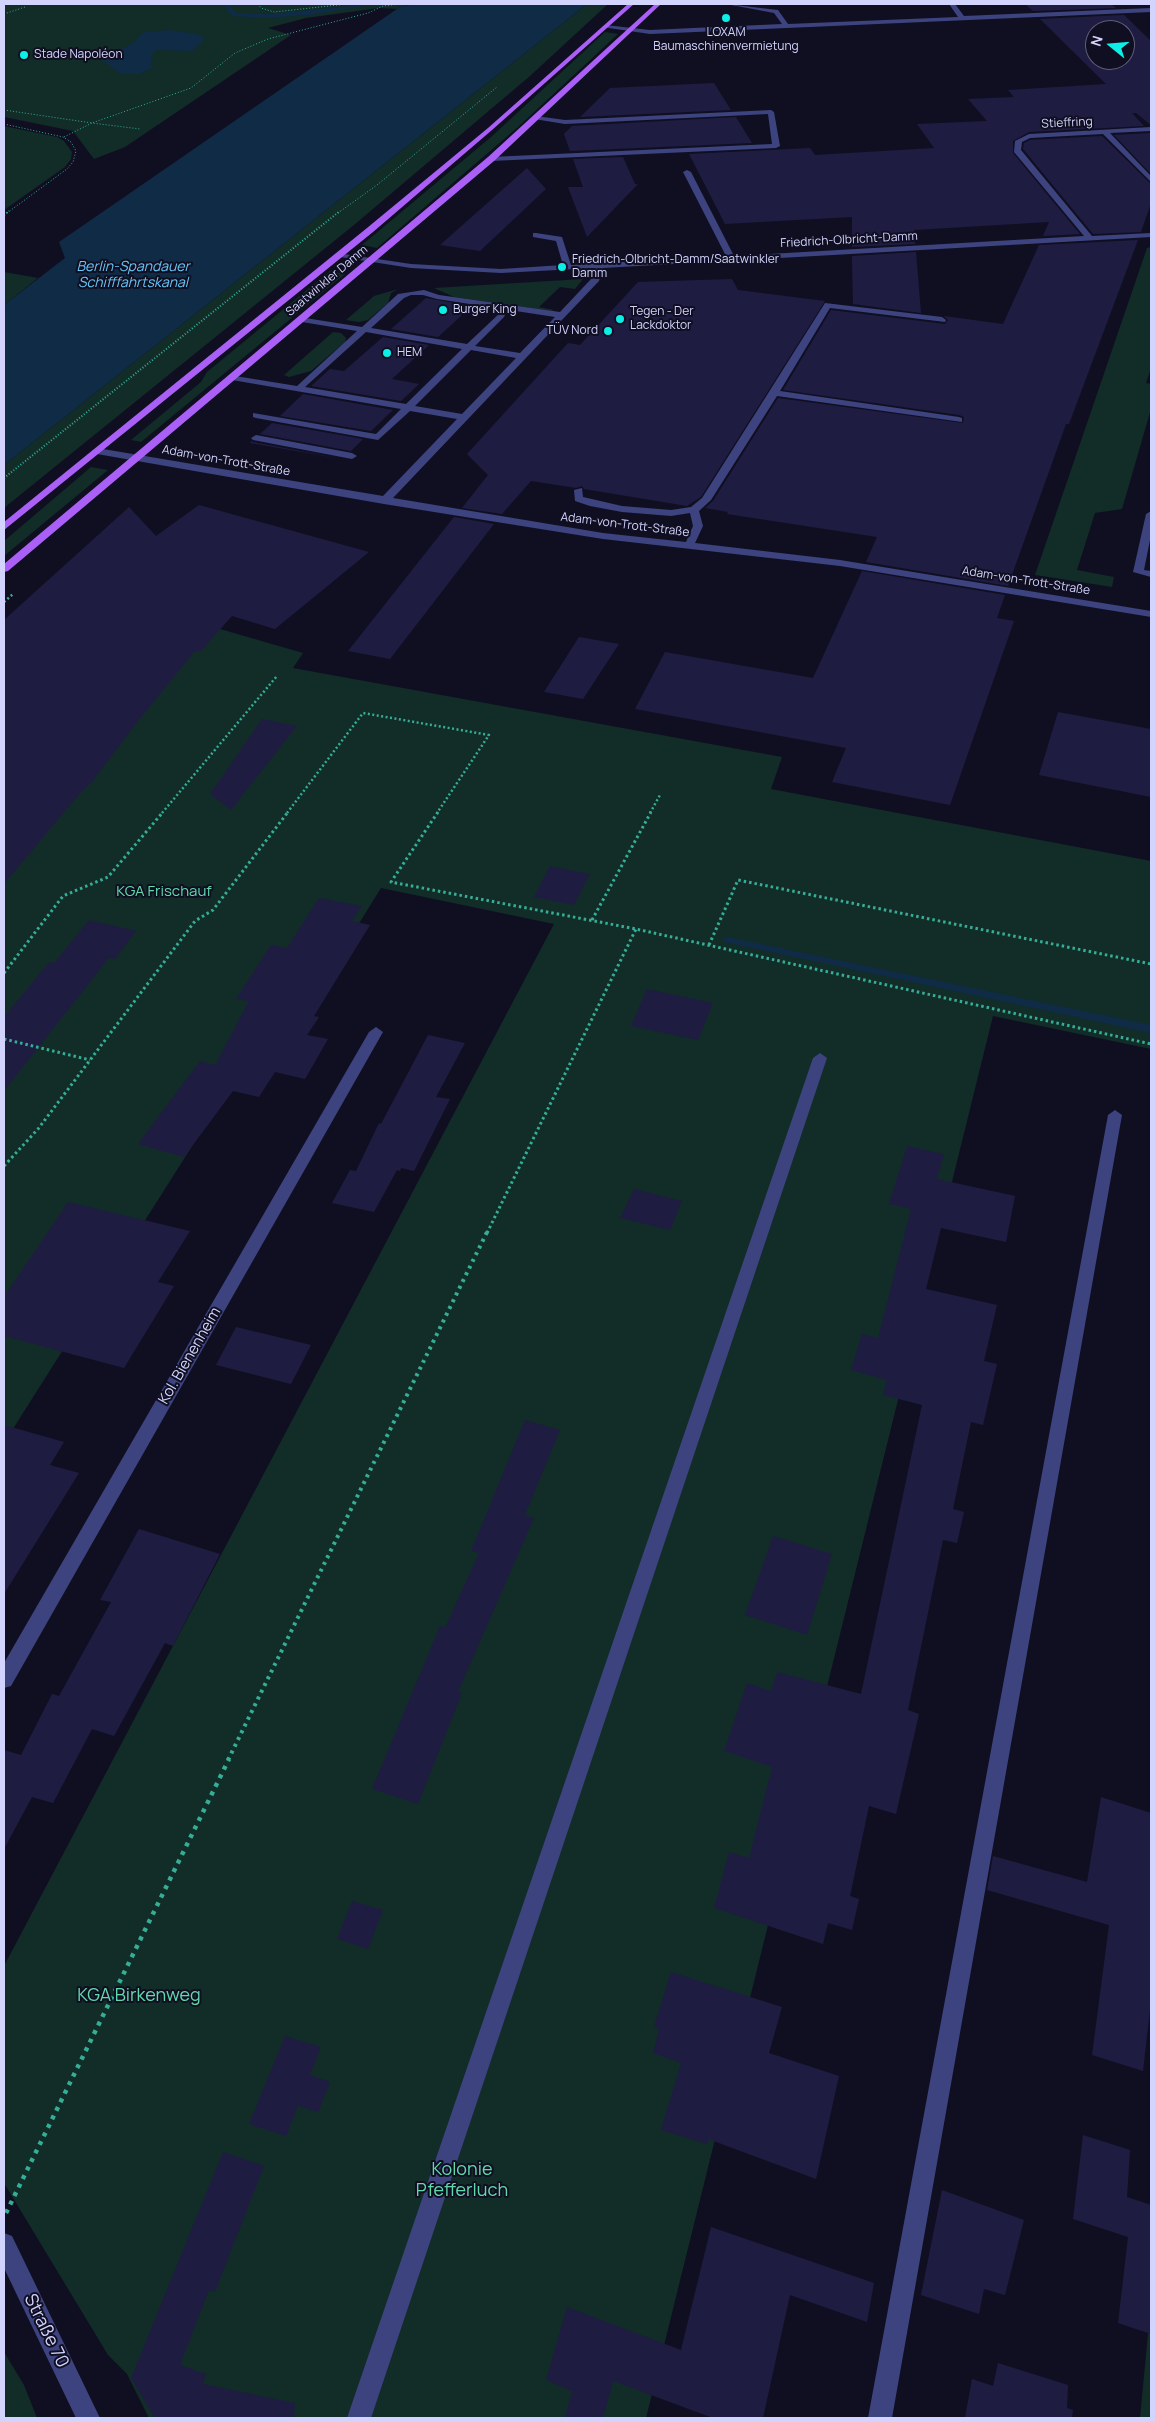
<!DOCTYPE html>
<meta charset="utf-8">
<style>
body{margin:0}
#map{position:relative;width:1155px;height:2422px;overflow:hidden;background:#100f22;font-family:Manrope,sans-serif}
canvas{display:block}
.frame{position:absolute;inset:0;border:5px solid #d3d4fd;pointer-events:none}
.north{position:absolute;left:1085px;top:20px;width:50px;height:50px;box-sizing:border-box;background:#100f22;border:1px solid #5e5e7a;border-radius:50%;rotate:287deg;font-size:14px;font-weight:700;line-height:20px;text-align:center;color:#d3d4fd}
.north::after{content:'';display:block;margin:auto;width:18px;height:22px;background:#0deee7;clip-path:polygon(50% 0,100% 100%,50% 72%,0 100%)}
</style>
<div id="map">
<canvas width="1155" height="2422"></canvas>
<div class="frame"></div>
<div class="north">N</div>
</div>
<script>
const g = document.querySelector('canvas').getContext('2d');
g.lineJoin = 'round';
function fill(path, color) {
  g.fillStyle = color;
  g.fill(path, 'evenodd');
}
function shape(rows) {
  const path = new Path2D();
  for (const r of rows) {
    path.moveTo(r[0], r[1]);
    for (let i = 2; i < r.length; i += 2) path.lineTo(r[i], r[i + 1]);
  }
  return path;
}
function stroke(path, color, width, dash) {
  g.strokeStyle = color;
  g.lineWidth = width;
  g.lineCap = dash ? 'butt' : 'round';
  g.setLineDash(dash || []);
  g.stroke(path);
}
function drawText(font, color, halo, rows, align = 'center') {
  g.font = font + ' Manrope,sans-serif';
  g.lineWidth = 4;
  g.setLineDash([]);
  g.textBaseline = 'middle';
  g.strokeStyle = halo;
  g.fillStyle = color;
  for (const [text, x, y, turn = 0] of rows) {
    g.save();
    g.translate(x, y);
    g.rotate((+turn || 0) * Math.PI / 180);
    g.textAlign = isNaN(turn) ? turn : align;
    if (halo) g.strokeText(text, 0, 0);
    g.fillText(text, 0, 0);
    g.restore();
  }
}
const green = shape([
 [4,4,418,4,402,6,397,9,379,8,306,18,268,28,291,35,125,147,94,159,73,131,4,117],
 [587,4,608,4,530,76,354,225,4,508,4,465],
 [605,32,618,34,517,128,377,248,362,245,491,137],
 [4,126,57,137,64,141,72,152,71,159,65,167,4,210],
 [1151,247,1151,368,1146,383,1151,384,1151,409,1122,509,1095,513,1077,570,1114,577,1112,587,1035,575,1147,248],
 [330,271,345,274,141,442,131,440,201,382,207,372],
 [4,272,38,278,4,305],
 [583,279,575,289,560,287,539,307,554,310,551,311,454,297,434,288],
 [398,289,391,293,388,303,368,320,359,322,346,320,374,296],
 [333,332,341,333,346,338,345,342,311,371,289,377,284,375],
 [91,467,108,470,4,556,4,541],
 [189,620,303,653,293,668,782,757,771,789,1151,861,1151,1049,993,1016,646,2418,149,2418,127,2374,108,2355,4,2183,4,1966,554,924,381,888,345,946,322,941,4,1443,4,832],
 [1151,2302,1151,2418,1140,2418],
 [4,2352,24,2385,37,2418,4,2418]
]);
const water = shape([
 [418,4,587,4,4,465,4,305,65,258,59,242,397,9,402,6],
 [170,30,196,34,203,37,204,40,192,51,156,50,151,55,152,68,139,74,121,74,102,60,133,43,144,32]
]);
const stream = shape([
 [223,4,228,4,236,13,266,14,375,4,310,15,266,18,232,16,223,4],
 [728,937,1151,1025,1151,1033,724,942,723,940,724,938,728,937]
]);
const building = shape([
 [1025,4,1111,4,1116,8,1033,11],
 [1124,15,1151,41,1151,125,1136,113,1132,113,1144,126,1029,132,1013,141,1013,153,1080,234,1043,236,1049,222,914,230,915,244,852,247,852,217,725,224,689,154,810,148,815,155,934,148,917,124,987,121,968,99,1014,97,1008,90,1106,84,1040,19],
 [1095,30,1125,30,1125,60,1095,60],
 [714,83,731,110,580,117,610,88],
 [736,117,752,143,570,151,564,134,572,126],
 [1151,133,1151,174,1114,135],
 [1102,136,1151,184,1151,203,1141,232,1093,234,1023,149,1024,143,1030,140],
 [623,157,635,184,638,184,587,237,568,187,583,187,573,159],
 [527,168,546,189,480,251,440,245],
 [1138,240,1069,424,1066,424,1008,586,866,562,877,537,727,514,728,512,705,508,713,501,778,398,963,423,964,417,959,415,783,390,831,310,945,324,948,320,944,316,1003,324,1039,245],
 [916,252,921,313,853,304,852,256],
 [732,279,738,290,825,301,701,497,687,506,584,489,582,486,576,488,531,481,502,514,462,508,488,475,467,454,568,343,580,345,638,282],
 [426,298,472,306,438,337,391,329],
 [383,337,429,345,392,379,419,384,401,401,311,386,330,369,344,371],
 [303,394,393,410,371,431,280,416],
 [272,423,363,439,351,451,260,434],
 [252,441,253,442,342,459,250,443],
 [199,505,369,552,275,629,232,616,200,652,195,651,138,721,92,782,81,792,4,884,4,620,129,507,156,536],
 [454,517,494,524,390,659,348,651],
 [862,571,1005,595,997,618,1014,621,950,805,832,782,846,748,635,709,665,652,813,678],
 [579,637,619,644,583,699,544,692],
 [1058,712,1151,729,1151,797,1039,775],
 [262,719,297,726,231,810,210,794],
 [550,866,590,874,574,905,534,897],
 [319,898,362,906,352,921,370,925,314,1016,319,1017,307,1035,328,1039,305,1079,275,1072,259,1097,233,1091,184,1157,138,1144,200,1061,215,1065,249,1001,236,999,271,945,287,948],
 [89,920,136,931,115,959,109,958,4,1091,4,1017,49,962,54,963],
 [647,989,713,1003,698,1040,631,1026],
 [428,1035,465,1043,436,1097,450,1099,414,1171,401,1168,400,1171,397,1170,374,1212,332,1203,350,1170,356,1171,379,1123,381,1124],
 [907,1146,944,1154,937,1179,1015,1196,1006,1242,941,1228,926,1289,997,1305,984,1361,997,1364,983,1425,971,1422,953,1509,964,1512,957,1543,943,1540,908,1710,919,1714,896,1814,869,1806,850,1896,859,1899,852,1930,828,1923,823,1944,714,1908,729,1852,749,1858,772,1767,724,1751,747,1683,771,1691,777,1672,861,1694,922,1405,883,1395,887,1380,851,1370,862,1334,878,1338,911,1209,889,1204],
 [634,1189,682,1201,670,1230,620,1218],
 [68,1202,190,1231,158,1282,174,1286,124,1368,4,1336,4,1297],
 [236,1327,311,1345,291,1384,216,1365],
 [525,1420,560,1430,525,1515,534,1518,458,1692,462,1693,418,1804,372,1789,440,1626,445,1628,479,1553,471,1551],
 [4,1425,64,1442,50,1465,79,1473,4,1594],
 [139,1529,220,1554,173,1646,165,1643,114,1736,92,1729,53,1803,32,1797,4,1849,4,1750,21,1755,52,1694,59,1696,111,1602,100,1600],
 [773,1536,832,1554,807,1635,745,1615],
 [1101,1797,1151,1813,1151,2001,1143,2071,1092,2055,1109,1925,987,1890,993,1856,1087,1882],
 [352,1901,383,1910,368,1949,337,1939],
 [671,1972,782,2007,769,2053,839,2076,816,2179,708,2139,707,2144,661,2130,681,2063,653,2053,659,2029,654,2027],
 [285,2036,321,2047,310,2075,330,2082,318,2112,298,2106,286,2136,249,2124],
 [1083,2135,1130,2150,1127,2197,1151,2205,1151,2334,1118,2323,1128,2237,1073,2219],
 [223,2152,264,2166,215,2292,209,2290,180,2365,206,2374,203,2384,295,2403,294,2418,155,2418,131,2378],
 [942,2190,1024,2220,1005,2295,984,2289,979,2314,921,2295],
 [711,2227,874,2283,867,2322,790,2295,763,2418,713,2418,613,2381,603,2418,565,2418,572,2391,546,2380,567,2307,681,2350],
 [998,2363,1068,2385,1067,2408,1073,2410,1072,2418,965,2418,972,2379,993,2386]
]);
const pathFar5 = shape([
 [258,4,261,8,274,12,347,4],
 [4,14,25,7],
 [4,110,92,123,191,88,235,53,268,39,368,13,383,6,400,4],
 [4,124,63,137,71,142,76,151,73,162,67,169,7,213],
 [64,137,92,123,140,129],
 [338,213,377,185,497,87]
]);
const pathFar4 = shape([
 [4,215,9,211],
 [4,478,340,211]
]);
const pathFar3 = shape([
 [4,602,13,594],
 [162,813,277,676],
 [287,813,363,713,489,735,437,813],
 [650,813,660,795]
]);
const pathFar2 = shape([
 [438,812,391,882,636,929,1151,1044],
 [592,920,651,812],
 [709,945,738,880,1151,964],
 [4,973,63,896,108,877,163,812],
 [4,1039,90,1060],
 [4,1166,38,1129,195,921,213,910,288,812],
 [487,1233,636,929]
]);
const pathFar1 = shape([
 [228,1760,487,1232]
]);
const path = shape([
 [6,2213,229,1759]
]);
const minor = shape([
 [726,4,778,10,788,24,958,17,949,4,955,4,964,16,1151,8,1151,12,650,34,602,27,605,25,650,30,782,24,774,13,726,4],
 [771,110,774,112,780,146,776,148,491,161,487,159,491,157,772,144,768,114,565,124,534,119,536,116,565,120,771,110],
 [1151,127,1151,131,1110,133,1151,176,1151,182,1103,134,1030,138,1022,142,1021,150,1092,236,1151,233,1151,237,603,268,599,281,393,498,603,533,686,542,693,526,690,513,671,516,622,512,590,506,575,501,574,490,582,488,583,497,622,506,671,510,691,507,702,498,825,303,942,317,946,320,945,322,830,308,780,391,959,417,962,418,962,422,777,396,711,500,699,511,703,526,695,543,840,560,1151,611,1151,617,840,566,603,539,384,504,97,454,92,451,97,448,383,496,457,419,410,411,378,440,256,418,253,417,253,413,376,434,401,409,232,380,229,379,229,375,297,386,357,331,302,322,298,319,299,317,362,327,398,294,424,290,439,295,560,312,592,278,594,268,501,273,411,268,340,257,336,255,337,253,411,264,501,269,563,265,556,241,533,237,533,233,536,233,562,237,571,265,726,256,683,172,687,170,691,172,734,256,1084,236,1014,152,1015,141,1029,134,1151,127],
 [411,295,423,295,437,299,555,317,520,353,475,346,504,317,505,315,501,312,467,344,371,328,404,298,411,295],
 [366,332,462,349,406,404,305,387,366,332],
 [471,350,516,358,462,414,415,406,471,350],
 [256,435,352,453,357,456,352,459,253,440,251,438,256,435],
 [1151,511,1151,535,1144,570,1151,571,1151,577,1133,572,1146,514,1151,511],
 [376,1027,383,1032,11,1686,4,1688,4,1663,369,1032,376,1027],
 [820,1053,827,1058,371,2418,347,2418,813,1058,820,1053],
 [1115,1110,1122,1115,892,2418,868,2418,1108,1115,1115,1110],
 [4,2233,12,2236,100,2418,76,2418,4,2268,4,2233]
]);
const major = shape([
 [628,4,634,4,492,130,373,232,4,530,4,522,367,228,488,128,628,4],
 [655,4,661,4,494,161,8,571,4,572,4,564,488,157,655,4]
]);
const markers = [
 [726,18,5,"#0deee7"],
 [24,55,5,"#0deee7"],
 [562,267,5,"#0deee7"],
 [443,310,5,"#0deee7"],
 [620,319,5,"#0deee7"],
 [608,331,5,"#0deee7"],
 [387,353,5,"#0deee7"]
];
const farPoinames = [
 ["LOXAM",726,33,"center"],
 ["Baumaschinenvermietung",726,47,"center"],
 ["Stade Napoléon",34,55],
 ["Friedrich-Olbricht-Damm/Saatwinkler",572,260],
 ["Damm",572,274],
 ["Burger King",453,310],
 ["Tegen - Der",630,312],
 ["Lackdoktor",630,326],
 ["TÜV Nord",598,331,"right"],
 ["HEM",397,353]
];
const farStreetnames = [
 ["Stieffring",1067,123,-3],
 ["Friedrich-Olbricht-Damm",849,240,-3],
 ["Saatwinkler Damm",327,281,-40],
 ["Adam-von-Trott-Straße",226,461,10],
 ["Adam-von-Trott-Straße",625,525,7],
 ["Adam-von-Trott-Straße",1026,581,9]
];
const farWaternames = [
 ["Berlin-Spandauer",133,267],
 ["Schifffahrtskanal",133,283]
];
const parkNames = [
 ["KGA Frischauf",164,892]
];
const streetNames = [
 ["Kol. Bienenheim",190,1356,-60]
];
const nearParknames = [
 ["KGA Birkenweg",139,1996],
 ["Kolonie",462,2170],
 ["Pfefferluch",462,2191]
];
const nearStreetnames = [
 ["Straße 70",46,2331,64]
];
fill(green, '#122c28');
fill(water, '#102b45');
fill(stream, '#102b45');
fill(building, '#1f1c42');
stroke(pathFar5, '#35ae97', 1, [1, 2]);
stroke(pathFar4, '#35ae97', 2, [1, 2]);
stroke(pathFar3, '#35ae97', 2.5, [2, 2.5]);
stroke(pathFar2, '#35ae97', 3, [2.5, 3]);
stroke(pathFar1, '#35ae97', 4, [3, 4.5]);
stroke(path, '#35ae97', 4.5, [4, 5.5]);
fill(minor, '#3d437f');
fill(major, '#aa60f6');
for (const [x, y, r, color] of markers) {
  const dot = new Path2D();
  dot.arc(x, y, r, 0, 2 * Math.PI);
  g.fillStyle = color;
  g.fill(dot);
  stroke(dot, '#100f22', 2);
}
drawText('12px', '#d3d4fd', '#100f22', farPoinames, 'left');
drawText('12px', '#d3d4fd', '#100f22', farStreetnames);
drawText('italic 14px', '#67c7f7', '#100f22', farWaternames);
drawText('15px', '#63d9ab', '#100f22', parkNames);
drawText('15px', '#d3d4fd', '#100f22', streetNames);
drawText('18px', '#63d9ab', '#100f22', nearParknames);
drawText('18px', '#d3d4fd', '#100f22', nearStreetnames);
</script>
